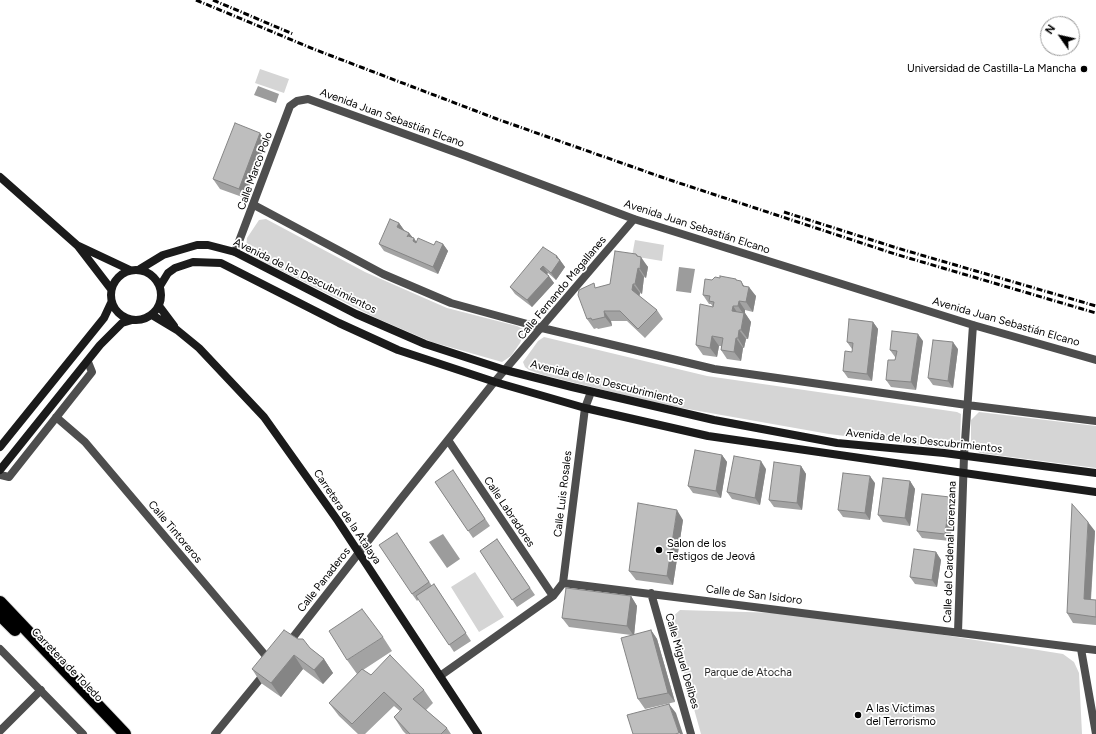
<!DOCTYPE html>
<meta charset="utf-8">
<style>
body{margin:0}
#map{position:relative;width:1096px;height:734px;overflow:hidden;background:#fff;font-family:Figtree,sans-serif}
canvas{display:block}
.north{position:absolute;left:1040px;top:16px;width:40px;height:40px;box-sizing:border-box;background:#fff;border:1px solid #999;border-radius:50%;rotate:304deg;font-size:11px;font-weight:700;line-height:16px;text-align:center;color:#000}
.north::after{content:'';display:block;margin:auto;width:14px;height:18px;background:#000;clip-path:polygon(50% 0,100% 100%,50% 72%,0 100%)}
</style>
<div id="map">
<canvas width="1096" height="734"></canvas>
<div class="north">N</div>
</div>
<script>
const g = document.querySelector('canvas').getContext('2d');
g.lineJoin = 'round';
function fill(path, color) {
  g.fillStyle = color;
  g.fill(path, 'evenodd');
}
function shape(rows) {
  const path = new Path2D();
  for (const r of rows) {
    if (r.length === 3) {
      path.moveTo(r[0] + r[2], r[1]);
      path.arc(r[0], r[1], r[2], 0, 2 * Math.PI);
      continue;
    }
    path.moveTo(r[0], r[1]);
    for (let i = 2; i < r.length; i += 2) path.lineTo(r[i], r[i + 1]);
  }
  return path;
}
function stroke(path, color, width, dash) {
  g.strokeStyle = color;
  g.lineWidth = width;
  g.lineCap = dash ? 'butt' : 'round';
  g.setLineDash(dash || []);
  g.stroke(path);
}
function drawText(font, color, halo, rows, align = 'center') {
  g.font = font + ' Figtree,sans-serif';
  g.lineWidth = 3.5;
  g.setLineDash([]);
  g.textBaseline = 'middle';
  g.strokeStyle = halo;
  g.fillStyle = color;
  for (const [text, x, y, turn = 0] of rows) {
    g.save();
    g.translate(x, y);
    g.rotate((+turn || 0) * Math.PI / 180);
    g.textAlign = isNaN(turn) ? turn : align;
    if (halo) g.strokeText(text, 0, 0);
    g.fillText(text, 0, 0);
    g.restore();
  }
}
const green = shape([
 [260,69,289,79,284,93,255,83],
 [266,219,365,272,431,301,447,308,517,326,523,329,523,336,520,343,511,356,502,362,432,342,376,318,248,254,246,248,247,238,259,220],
 [635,240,664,245,662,261,632,256],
 [544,337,707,376,957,412,961,414,960,441,957,446,950,449,829,434,665,405,543,375,529,370,525,367,523,362,538,341],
 [979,412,1096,426,1096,468,980,453,972,447,971,442,971,420],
 [475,572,504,617,479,632,451,587],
 [680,610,812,614,1063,654,1074,662,1079,673,1082,734,701,734,669,620]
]);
const water = shape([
 [258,86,279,94,276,103,254,95],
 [679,267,695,269,691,293,676,291],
 [443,534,460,559,447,568,429,542]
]);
const street = shape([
 [254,205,383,274,451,303,542,328,714,369,967,405,1096,421],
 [235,252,290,106,297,101,308,99,466,156,634,219,973,325,1096,360],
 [56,417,85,442,271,662],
 [448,440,553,596],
 [0,475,9,477,92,372,88,362],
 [563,583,585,408,591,392],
 [651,593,691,734],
 [958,632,964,456,973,325],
 [287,645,400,500,491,386,634,219],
 [0,649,83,734],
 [1081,649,1096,734],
 [440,676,553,596,563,583,1096,650],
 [0,731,41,690],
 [215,734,265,673]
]);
const secondary = shape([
 [0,177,78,246,111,289],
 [79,246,130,270],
 [140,269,163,255,197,245,208,245,235,252,356,314,425,344,505,370,572,387,714,420,837,443,944,453,1096,473],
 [136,295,25],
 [160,286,168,273,175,268,193,262,221,263,339,323,398,350,495,382,585,408,708,436,1096,492],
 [159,306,174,326],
 [152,315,177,330,199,348,264,417,338,521,478,734],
 [0,447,104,318,111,303],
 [0,470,100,345,122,323,132,320]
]);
const highway = shape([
 [0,602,125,734],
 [0,615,15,630]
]);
const rail = shape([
 [196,0,316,50,497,119,667,179,895,254,1096,313],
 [213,0,293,34],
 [784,212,897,248,1096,306]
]);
const wall = shape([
 [260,133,266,142,245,198,220,189,213,179],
 [399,223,404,230,409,233,416,242,434,245,443,244,448,251,438,274,384,251,379,244],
 [636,254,648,267,646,278,644,277,642,294,640,293,639,296,657,310,663,319,645,338,627,321,611,321,612,326,598,329,597,328,594,329,587,319,597,288,610,284],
 [557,256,565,267,556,280,548,273,547,274,554,283,532,307,515,294,510,287],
 [712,280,738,281,756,296,753,312,745,310,745,313,751,322,748,339,746,339,744,348,743,348,741,361,727,359,721,350,721,346,719,346,717,357,703,355,696,345,713,307,711,304,709,304,703,295],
 [873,322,878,329,872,381,848,378,843,371,852,352,853,349,852,349,847,342],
 [923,341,916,390,891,387,886,380,895,360,896,357,895,357,890,350],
 [958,349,953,388,933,385,928,378],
 [722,455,727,462,721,498,693,493,688,486],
 [801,466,806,474,802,510,774,507,769,500],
 [766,469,760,505,732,499,727,492],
 [453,470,490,526,473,538,435,482],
 [910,481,915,489,910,526,883,522,878,515],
 [875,483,870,520,843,517,838,510],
 [955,504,950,541,922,538,917,531],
 [683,520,673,585,636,580,629,571],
 [1095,531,1091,600,1096,600,1096,625,1073,623,1067,613],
 [397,533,432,586,434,584,471,641,454,652,419,599,417,601,412,594],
 [497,539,535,595,517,607,480,551],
 [936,552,941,560,937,587,915,584,910,577],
 [631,596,637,606,634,635,651,630,657,639,675,702,645,709,638,699,631,635,569,627,562,618],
 [383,637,392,651,363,670,371,675,424,690,433,703,426,710,447,728,451,734,406,734,403,731,394,717,400,711,394,706,365,734,358,734,339,716,329,703,359,673,357,674,347,660],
 [310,648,324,659,333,673,323,684,303,669,281,697,261,683,252,669]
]);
const shadedWall = shape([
 [260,133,266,142,245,198,239,189],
 [399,223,404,230,402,235,397,227],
 [409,233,414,239,414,238,419,246,407,237],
 [443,244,448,251,438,274,433,267],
 [636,254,641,261,641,257,648,267,646,278,640,269],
 [557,256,565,267,556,280,551,273,556,257],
 [543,266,548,273,545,276,540,269],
 [638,268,644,277,642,294,635,284],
 [549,276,554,283,532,307,527,300],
 [741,281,747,291,749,287,756,296,753,312,746,302,743,286],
 [633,284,640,293,639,299,632,290],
 [739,301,745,310,745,313,751,322,748,339,741,330,744,315,738,306],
 [733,306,739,315,732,311],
 [604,311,611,321,612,326,605,317],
 [873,322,878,329,872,381,867,374],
 [739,330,746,339,744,348,738,338],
 [918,334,923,341,916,390,911,382],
 [712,336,719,346,717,357,710,348],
 [736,338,743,348,741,361,734,352],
 [953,342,958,349,953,388,948,381],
 [722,455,727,462,721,498,716,491],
 [761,461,766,469,760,505,755,498],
 [801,466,806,474,802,510,797,503],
 [870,476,875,483,870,520,865,513],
 [910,481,915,489,910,526,905,518],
 [950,497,955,504,950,541,945,534],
 [677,510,683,520,673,585,667,576],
 [1088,522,1095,531,1090,608,1084,599],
 [936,552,941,560,937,587,932,580],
 [631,596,637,606,634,636,627,626],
 [651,630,657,639,675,702,668,693],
 [294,655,303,669,281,697,271,683],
 [324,659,333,673,323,684,314,670],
 [669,704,676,713,683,734,680,734,679,733]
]);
const building = shape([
 [235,123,260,133,239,189,213,179,235,123],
 [390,219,399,223,397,227,409,233,407,237,408,236,414,238,413,241,416,243,418,238,434,245,436,241,443,244,433,267,379,244,390,219],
 [543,247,557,256,556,257,560,260,551,273,543,266,540,269,549,276,527,300,510,287,543,247],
 [615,251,636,254,637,256,641,257,640,269,638,268,635,284,633,284,632,290,657,310,638,329,620,311,604,311,605,317,592,320,591,318,587,319,578,295,579,290,594,283,595,288,610,284,615,251],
 [720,276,736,279,736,280,741,281,743,286,749,287,746,302,739,301,738,306,733,306,732,311,744,313,741,330,739,330,738,338,736,338,734,352,721,350,723,338,712,336,710,348,696,345,700,304,713,307,714,302,709,301,710,296,703,295,705,279,712,280,715,277,720,278,720,276],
 [849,319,873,322,867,374,843,371,845,351,852,352,853,343,847,342,849,319],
 [892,331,918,334,911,382,886,380,888,360,895,360,897,351,890,350,892,331],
 [933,340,953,342,948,381,928,378,933,340],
 [695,450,722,455,716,491,688,486,695,450],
 [734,456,761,461,755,498,727,492,734,456],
 [774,462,801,466,797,503,769,500,774,462],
 [453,470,485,519,468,531,435,482,453,470],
 [843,473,870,476,865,513,838,510,843,473],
 [883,478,910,481,905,518,878,515,883,478],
 [922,494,950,497,945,534,917,531,922,494],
 [638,503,677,510,667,576,629,571,638,503],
 [1072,504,1088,522,1084,599,1096,600,1096,617,1067,613,1072,504],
 [397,533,429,582,412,594,379,545,397,533],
 [497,539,530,588,512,600,480,551,497,539],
 [914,549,936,552,932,580,910,577,914,549],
 [434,584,466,633,449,645,416,596,434,584],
 [566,588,631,596,627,626,562,618,566,588],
 [362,609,383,637,347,660,329,631,362,609],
 [284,630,298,639,303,639,310,648,324,659,314,670,294,655,271,683,252,669,284,630],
 [651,630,668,693,638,699,621,638,651,630],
 [390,655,424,690,413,699,447,728,441,734,410,734,394,717,402,709,384,692,352,724,329,703,362,669,371,675,390,655],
 [669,704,679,733,675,734,633,734,627,715,669,704]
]);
const markers = [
 [1084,69,4,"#000"],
 [659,550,4,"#000"],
 [858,715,4,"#000"]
];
const poiNames = [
 ["Universidad de Castilla-La Mancha",1076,69,"right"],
 ["Salon de los",667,544],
 ["Testigos de Jeová",667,557],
 ["A las Víctimas",866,709],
 ["del Terrorismo",866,722]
];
const streetNames = [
 ["Avenida Juan Sebastián Elcano",392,118,20],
 ["Calle Marco Polo",255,171,-70],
 ["Avenida Juan Sebastián Elcano",697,227,18],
 ["Avenida de los Descubrimientos",305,276,26],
 ["Calle Fernando Magallanes",562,288,-50],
 ["Avenida Juan Sebastián Elcano",1006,322,16],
 ["Avenida de los Descubrimientos",607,383,14],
 ["Avenida de los Descubrimientos",924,441,6],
 ["Calle Luis Rosales",563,494,-83],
 ["Calle Labradores",509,512,56],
 ["Carretera de la Atalaya",347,517,56],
 ["Calle Tintoreros",175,532,50],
 ["Calle del Cardenal Lorenzana",950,552,-88],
 ["Calle Panaderos",324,580,-52],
 ["Calle de San Isidoro",754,595,7],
 ["Calle Miguel Delibes",682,661,74],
 ["Carretera de Toledo",67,665,46]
];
const parkNames = [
 ["Parque de Atocha",748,673]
];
fill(green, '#d5d5d5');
fill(water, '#9c9c9c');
stroke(highway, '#dbdbdb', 14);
stroke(street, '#4e4e4e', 8);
stroke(secondary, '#1b1b1b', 8);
stroke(highway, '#000', 12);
stroke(rail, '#000', 3, [6, 2, 1, 2]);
fill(wall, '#a3a3a3');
fill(shadedWall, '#858585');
fill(building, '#bebebe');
stroke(building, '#858585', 1);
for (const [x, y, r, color] of markers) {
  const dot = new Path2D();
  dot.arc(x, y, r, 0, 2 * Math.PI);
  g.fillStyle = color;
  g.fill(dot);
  stroke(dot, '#fff', 1.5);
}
drawText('11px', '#000', '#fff', poiNames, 'left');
drawText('11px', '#000', '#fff', streetNames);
drawText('11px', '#2c2c2c', '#fff', parkNames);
</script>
